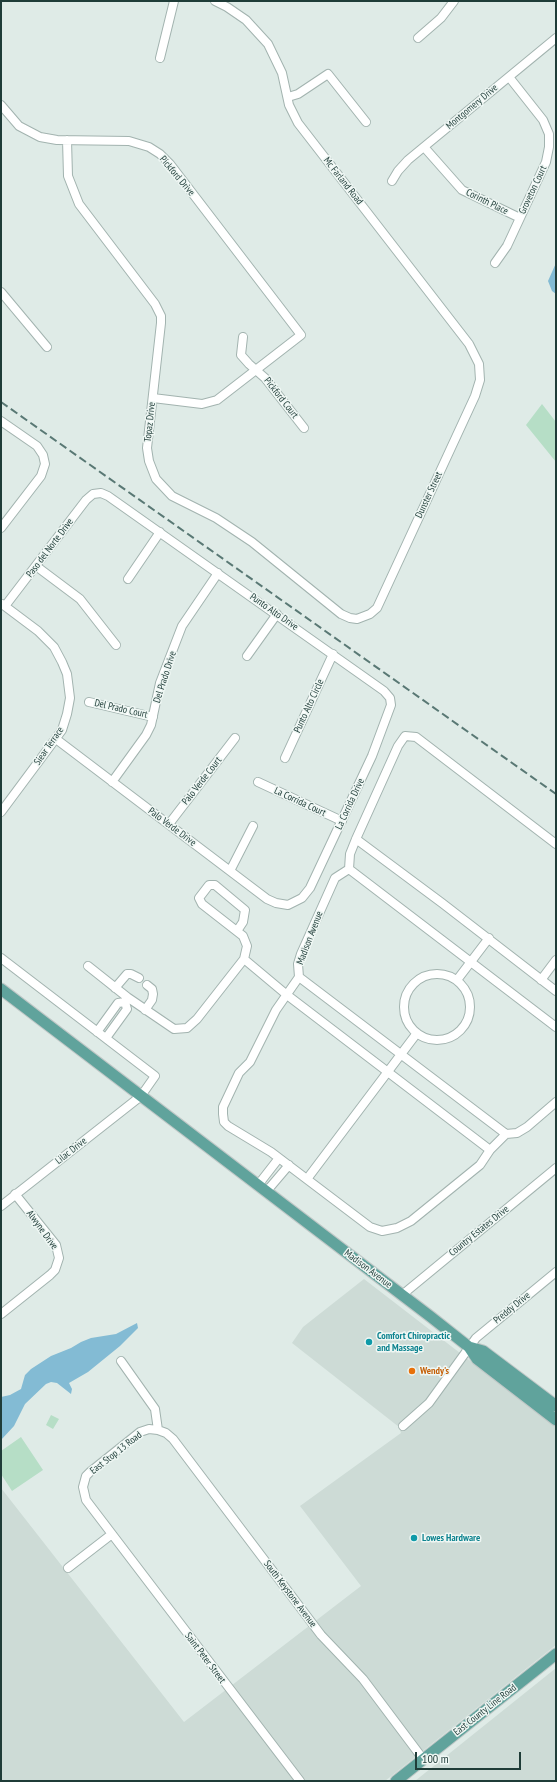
<!DOCTYPE html>
<style>
body{margin:0}
#map{position:relative;width:557px;height:1782px;overflow:hidden;background:#dfebe7;font-family:"PT Sans Narrow",sans-serif}
canvas{display:block}
.frame{position:absolute;inset:0;border:2px solid #1f3c38;pointer-events:none}
.scale{position:absolute;left:415px;top:1752px;width:106px;height:18px;box-sizing:border-box;border:2px solid #1f3c38;border-top:0;padding-left:5px;font-size:12px;line-height:14px;white-space:nowrap;color:#1f3c38;-webkit-text-stroke:3px #eff7f4;paint-order:stroke}
</style>
<div id="map">
<canvas width="557" height="1782"></canvas>
<div class="frame"></div>
<div class="scale">100 m</div>
</div>
<script>
const g = document.querySelector('canvas').getContext('2d');
g.lineJoin = 'round';
function fill(path, color) {
  g.fillStyle = color;
  g.fill(path, 'evenodd');
}
function shape(rows) {
  const path = new Path2D();
  for (const r of rows) {
    if (r.length === 3) {
      path.moveTo(r[0] + r[2], r[1]);
      path.arc(r[0], r[1], r[2], 0, 2 * Math.PI);
      continue;
    }
    path.moveTo(r[0], r[1]);
    for (let i = 2; i < r.length; i += 2) path.lineTo(r[i], r[i + 1]);
  }
  return path;
}
function stroke(path, color, width, dash) {
  g.strokeStyle = color;
  g.lineWidth = width;
  g.lineCap = dash ? 'butt' : 'round';
  g.setLineDash(dash || []);
  g.stroke(path);
}
function drawText(font, color, halo, rows, align = 'center') {
  g.font = font + ' "PT Sans Narrow",sans-serif';
  g.lineWidth = 3;
  g.setLineDash([]);
  g.textBaseline = 'middle';
  g.strokeStyle = halo;
  g.fillStyle = color;
  for (const [text, x, y, turn = 0] of rows) {
    g.save();
    g.translate(x, y);
    g.rotate((+turn || 0) * Math.PI / 180);
    g.textAlign = isNaN(turn) ? turn : align;
    if (halo) g.strokeText(text, 0, 0);
    g.fillText(text, 0, 0);
    g.restore();
  }
}
const built = shape([
 [364,1279,556,1427,556,1645,385,1781,1,1781,1,1488,184,1722,361,1586,300,1506,401,1433,399,1427,292,1343,303,1327],
 [556,1668,556,1781,415,1781]
]);
const green = shape([
 [542,404,556,422,556,462,526,425],
 [51,1415,59,1419,53,1429,46,1425],
 [21,1437,43,1470,12,1491,1,1474,1,1451]
]);
const water = shape([
 [556,263,556,294,552,291,548,281],
 [137,1323,138,1328,120,1346,88,1372,69,1383,72,1389,71,1394,57,1383,51,1382,46,1384,25,1404,14,1426,1,1440,1,1397,10,1395,21,1389,25,1375,31,1369,51,1356,71,1348,81,1342,91,1338,116,1334]
]);
const minor = shape([
 [418,38,441,18,454,1],
 [160,58,174,1],
 [288,97,298,94,328,74,366,122],
 [1,105,19,126,40,137,57,140,129,141,149,147,160,154,170,164,301,335,217,400,202,404,153,398],
 [67,140,68,176,79,204,155,304,161,316,161,323,147,448,149,461,156,479,172,496,216,518,252,542,341,614,350,618,357,619,370,614,377,608,475,396,480,380,479,364,469,344,298,123,289,105,282,73,268,44,246,20,227,7,215,1],
 [424,147,462,190,520,218],
 [392,181,398,171,408,160,556,38],
 [495,263,507,246,546,162,549,147,549,134,543,120,509,77],
 [1,292,47,347],
 [243,337,241,355,249,364,265,378,304,428],
 [1,421,37,446,43,455,45,464,41,476,1,528],
 [36,566,80,599,116,645],
 [128,579,160,532],
 [5,606,86,500,93,494,101,493,108,496,384,691,390,698,391,705,372,756,310,888,302,898,288,905,276,903,267,899,56,739],
 [247,656,277,614],
 [89,702,153,717],
 [285,758,333,654],
 [112,782,146,735,151,725,160,683,182,626,218,573],
 [258,782,342,821],
 [1,812,62,730,67,714,70,698,67,674,62,662,54,647,38,631,2,604],
 [169,824,235,738],
 [356,839,442,903,556,991],
 [556,844,416,737,405,736,398,746,356,839,350,854,349,869,335,878,301,954,298,964,299,977,276,1010,250,1062,239,1073,223,1107,223,1114,224,1122,228,1126,271,1152,370,1227,382,1231,397,1228,411,1221,480,1165,490,1150,506,1134,517,1133,527,1127,556,1102],
 [349,869,556,1027],
 [230,871,253,826],
 [237,931,243,922,245,910,215,885,209,885,199,898,202,904,243,936,247,946,244,959],
 [1,958,155,1076,141,1096,1,1206],
 [88,966,127,997,125,1002,127,1009,106,1038],
 [437,1007,33],
 [299,977,506,1134],
 [457,980,489,938],
 [541,980,556,960],
 [115,988,127,974,131,974,139,978],
 [127,997,174,1029,187,1028,197,1019,244,959,287,995,490,1150],
 [145,1010,152,1000,153,994,152,989,147,985],
 [97,1032,118,1003,125,1002],
 [307,1179,417,1033],
 [258,1185,279,1158],
 [266,1192,289,1165],
 [402,1295,556,1168],
 [1,1314,50,1275,55,1270,59,1258,56,1245,15,1194],
 [121,1361,155,1409,158,1430],
 [403,1426,429,1403,476,1338,556,1272],
 [68,1568,112,1534],
 [300,1781,86,1500,83,1487,86,1476,90,1472,140,1432,149,1429,158,1430,166,1433,173,1439,321,1635,363,1679,423,1759]
]);
const major = shape([
 [1,989,431,1317,469,1347,477,1359,556,1420],
 [469,1347,483,1351,556,1406],
 [396,1781,556,1654]
]);
const rail = shape([
 [1,402,556,794]
]);
const markers = [
 [369,1342,4,"#0f9aa8"],
 [412,1371,4,"#e8710a"],
 [414,1538,4,"#0f9aa8"]
];
const streetNames = [
 ["Montgomery Drive",472,107,-40],
 ["Pickford Drive",177,176,50],
 ["Mc Farland Road",343,181,52],
 ["Groveton Court",533,190,-65],
 ["Corinth Place",487,202,26],
 ["Pickford Court",281,398,52],
 ["Topaz Drive",150,422,-84],
 ["Dunster Street",429,495,-65],
 ["Paso del Norte Drive",50,548,-53],
 ["Punto Alto Drive",274,612,35],
 ["Del Prado Drive",165,677,-72],
 ["Punto Alto Circle",309,706,-65],
 ["Del Prado Court",121,709,13],
 ["Siear Terrace",49,746,-55],
 ["Palo Verde Court",202,781,-52],
 ["La Corrida Court",300,802,25],
 ["La Corrida Drive",350,804,-65],
 ["Palo Verde Drive",172,827,37],
 ["Madison Avenue",310,938,-69],
 ["Lilac Drive",71,1151,-38],
 ["Alwyne Drive",42,1230,54],
 ["Country Estates Drive",479,1231,-39],
 ["Madison Avenue",368,1269,37],
 ["Preddy Drive",512,1308,-39],
 ["East Stop 13 Road",116,1453,-38],
 ["South Keystone Avenue",290,1594,53],
 ["Saint Peter Street",205,1658,53],
 ["East County Line Road",485,1710,-38]
];
const cultureNames = [
 ["Comfort Chiropractic",377,1336],
 ["and Massage",377,1348],
 ["Lowes Hardware",422,1538]
];
const foodNames = [
 ["Wendy's",420,1371]
];
fill(built, '#cddbd6');
fill(green, '#b6dec6');
fill(water, '#83bbd4');
stroke(minor, '#a2b3af', 10);
stroke(major, '#c0c8c7', 13);
stroke(minor, '#fff', 8);
stroke(major, '#60a39c', 11);
stroke(rail, '#597874', 2, [8, 4]);
for (const [x, y, r, color] of markers) {
  const dot = new Path2D();
  dot.arc(x, y, r, 0, 2 * Math.PI);
  g.fillStyle = color;
  g.fill(dot);
  stroke(dot, '#eff7f4', 1.5);
}
drawText('10px', '#1f3c38', '#eff7f4', streetNames);
drawText('bold 10px', '#0d838f', '#eff7f4', cultureNames, 'left');
drawText('bold 10px', '#c56008', '#eff7f4', foodNames, 'left');
</script>
